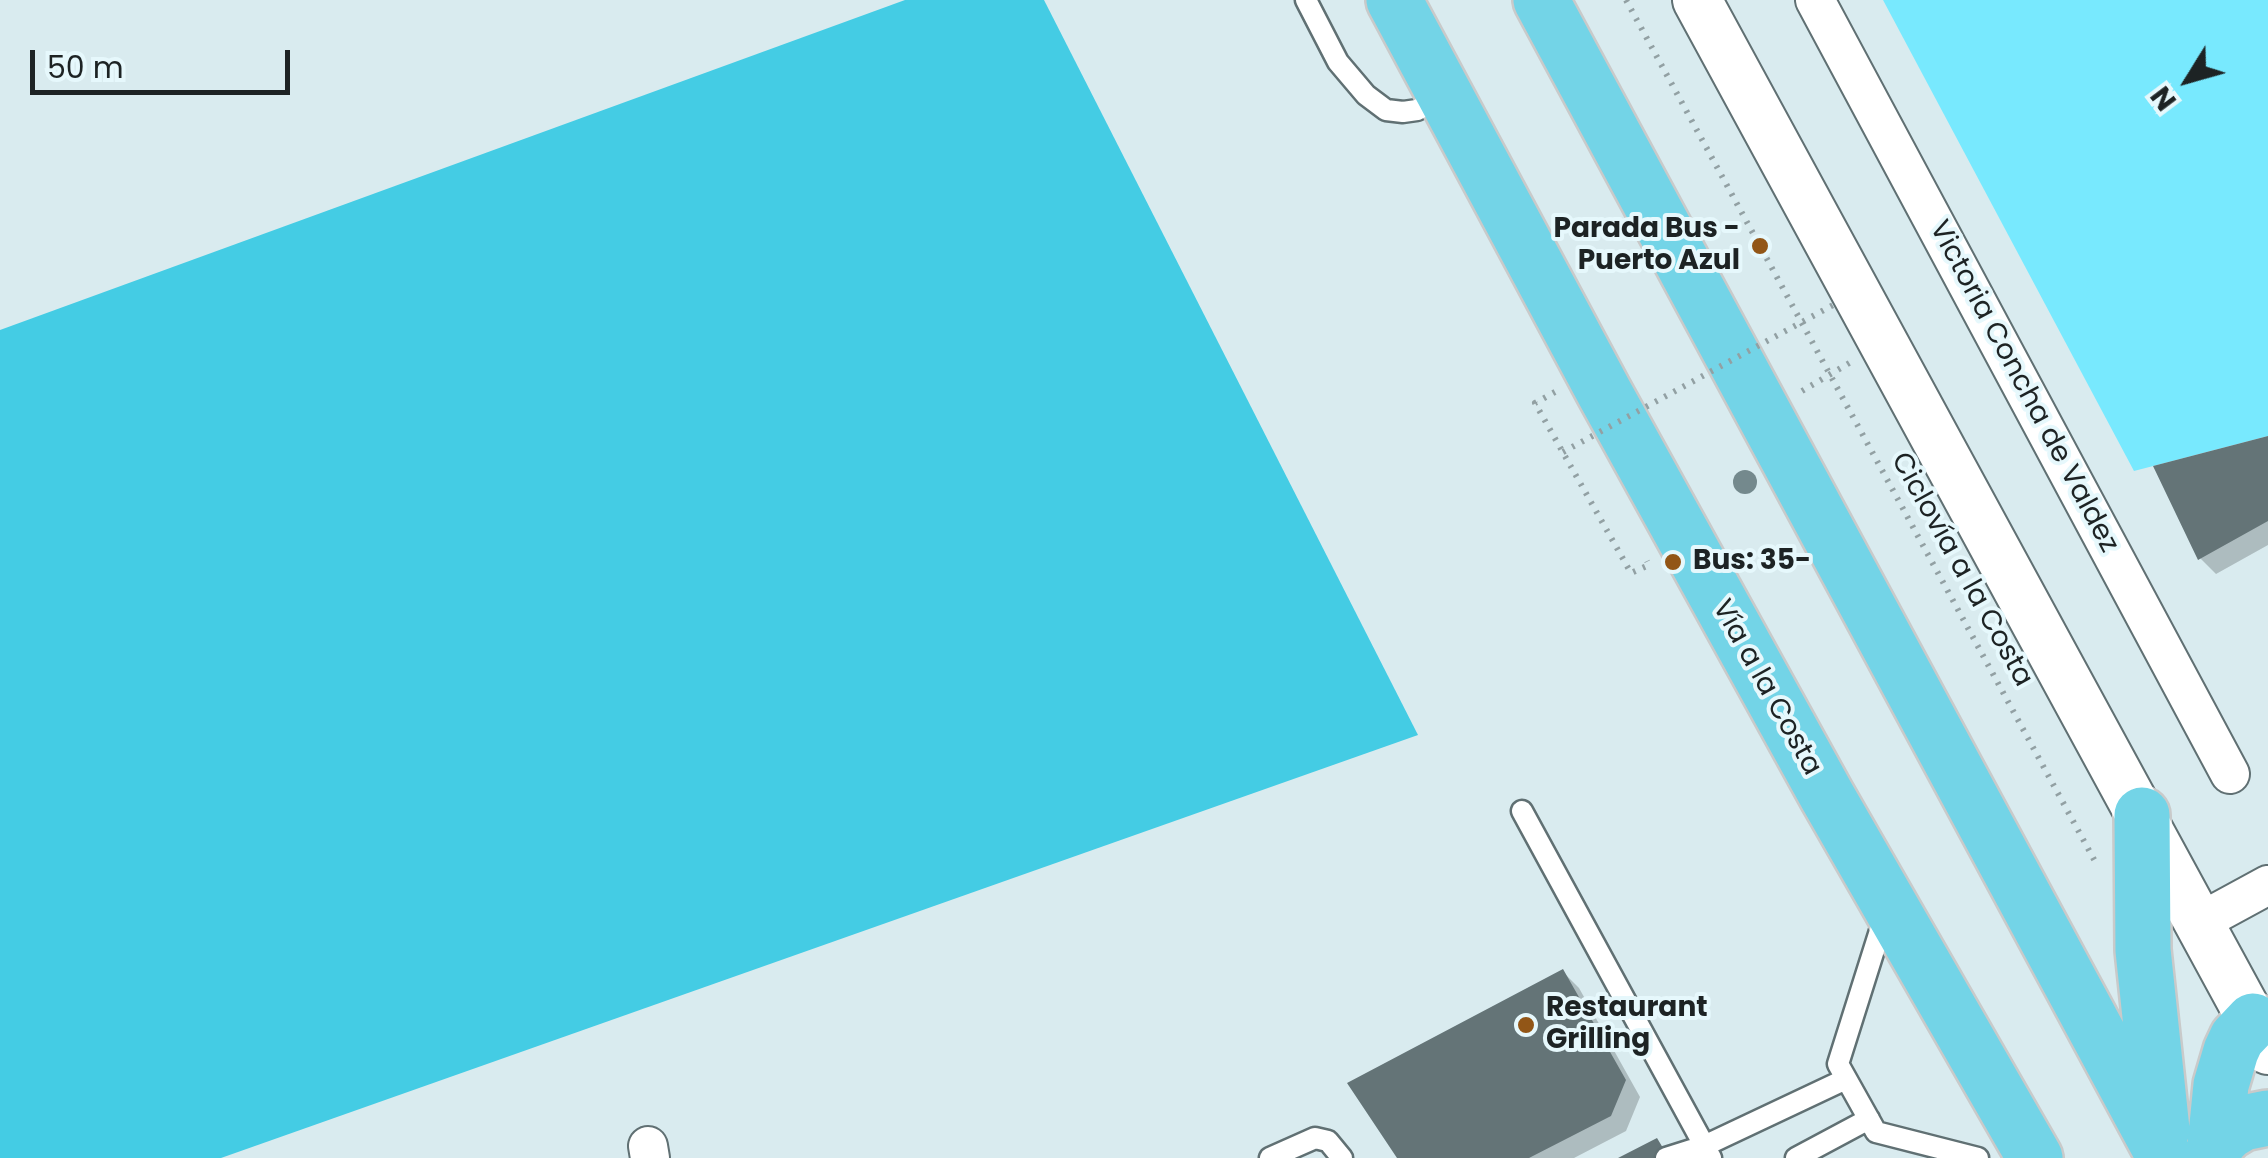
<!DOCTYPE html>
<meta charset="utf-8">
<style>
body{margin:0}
#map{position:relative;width:2268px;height:1158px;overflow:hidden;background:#d9ebef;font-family:Poppins,sans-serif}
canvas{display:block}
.north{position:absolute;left:2138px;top:30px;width:100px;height:100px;-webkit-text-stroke:8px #e6f8fc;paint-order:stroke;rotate:233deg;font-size:28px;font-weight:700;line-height:40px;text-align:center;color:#1d2324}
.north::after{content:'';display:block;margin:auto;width:35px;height:45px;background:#1d2324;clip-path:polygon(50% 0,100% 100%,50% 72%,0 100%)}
.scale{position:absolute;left:30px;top:50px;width:260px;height:45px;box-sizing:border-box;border:5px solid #1d2324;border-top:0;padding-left:12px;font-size:30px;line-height:35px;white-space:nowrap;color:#1d2324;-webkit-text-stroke:8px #e6f8fc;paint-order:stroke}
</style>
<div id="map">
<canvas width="2268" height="1158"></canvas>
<div class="north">N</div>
<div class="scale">50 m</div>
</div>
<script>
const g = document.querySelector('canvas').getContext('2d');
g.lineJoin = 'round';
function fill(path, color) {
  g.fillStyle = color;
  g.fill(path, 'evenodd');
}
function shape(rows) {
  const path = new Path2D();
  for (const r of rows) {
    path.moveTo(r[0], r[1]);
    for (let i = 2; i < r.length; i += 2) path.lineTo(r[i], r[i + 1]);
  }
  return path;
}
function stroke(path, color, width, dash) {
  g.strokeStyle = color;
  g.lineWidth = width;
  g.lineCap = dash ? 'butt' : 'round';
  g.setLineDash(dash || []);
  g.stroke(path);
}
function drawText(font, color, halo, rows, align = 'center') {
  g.font = font + ' Poppins,sans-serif';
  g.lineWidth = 8;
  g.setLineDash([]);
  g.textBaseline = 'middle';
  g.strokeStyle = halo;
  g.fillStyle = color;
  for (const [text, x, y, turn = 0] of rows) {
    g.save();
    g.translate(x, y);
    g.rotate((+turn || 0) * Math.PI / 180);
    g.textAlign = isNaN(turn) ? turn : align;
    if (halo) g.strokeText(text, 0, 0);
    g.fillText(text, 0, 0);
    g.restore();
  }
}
const green = shape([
 [1883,0,2268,0,2268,436,2134,471]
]);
const forest = shape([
 [905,0,1044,0,1418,735,221,1158,0,1158,0,330]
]);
const shadow = shape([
 [2268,438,2268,545,2216,574,2200,558],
 [1563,972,1579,988,1640,1097,1626,1131,1574,1158,1400,1158]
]);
const building = shape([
 [2268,436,2268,521,2198,560,2153,466],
 [1563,969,1626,1080,1611,1116,1529,1158,1397,1158,1347,1083],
 [1657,1138,1669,1158,1618,1158]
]);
const path = shape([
 [1626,0,2097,865],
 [1802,391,1851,362],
 [1555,392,1535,403,1631,573,1649,565,1647,561]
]);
const service = shape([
 [1306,0,1338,62,1366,95,1386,110,1403,112,1417,110,1444,96],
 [1522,811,1711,1158],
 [1885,915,1838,1064,1876,1132,1978,1158],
 [1270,1158,1315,1138,1328,1141,1342,1158],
 [1666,1158,1704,1146,1846,1079],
 [1796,1158,1869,1119]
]);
const minor = shape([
 [1815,0,2230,774],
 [2200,922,2268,885],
 [648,1146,650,1158]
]);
const tertiary = shape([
 [1697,0,2268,1050]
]);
const trunk = shape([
 [1394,0,1604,392,1827,796,2035,1158],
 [1541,0,2165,1158],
 [2142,815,2143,950,2162,1130],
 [2215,1145,2221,1085,2231,1051,2237,1038,2253,1021],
 [2214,1158,2215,1145,2228,1132,2243,1123,2268,1118]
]);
const pathBridge = shape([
 [1563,452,1835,304]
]);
const trees = [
 [1745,482]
];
const markers = [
 [1760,246,10,"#925617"],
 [1673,562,10,"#925617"],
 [1526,1025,10,"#925617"]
];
const poiNames = [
 ["Parada Bus -",1740,230,"right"],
 ["Puerto Azul",1740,262,"right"],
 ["Bus: 35-",1693,562],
 ["Restaurant",1546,1009],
 ["Grilling",1546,1041]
];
const streetNames = [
 ["Victoria Concha de Valdez",2023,387,62],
 ["Ciclovía a la Costa",1961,570,61],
 ["Vía a la Costa",1766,688,61]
];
fill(green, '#78e9fe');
fill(forest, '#44cce4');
fill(shadow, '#0003');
fill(building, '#647477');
stroke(service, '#607073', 25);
stroke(minor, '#607073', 42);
stroke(tertiary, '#607073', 52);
stroke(trunk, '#c9caca', 60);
stroke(path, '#92a0a3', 6, [2.5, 8]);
stroke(service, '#fff', 20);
stroke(minor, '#fff', 38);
stroke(tertiary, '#fff', 48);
stroke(trunk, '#73d4e7', 55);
stroke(pathBridge, '#92a0a3', 6, [2.5, 8]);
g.fillStyle = '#74898d';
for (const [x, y] of trees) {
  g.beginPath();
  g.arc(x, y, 12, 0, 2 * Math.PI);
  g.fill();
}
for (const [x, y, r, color] of markers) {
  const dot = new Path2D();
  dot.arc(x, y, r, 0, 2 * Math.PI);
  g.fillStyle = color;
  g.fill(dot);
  stroke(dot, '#e6f8fc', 4);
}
drawText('bold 28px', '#1d2324', '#e6f8fc', poiNames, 'left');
drawText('28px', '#1d2324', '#e6f8fc', streetNames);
</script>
